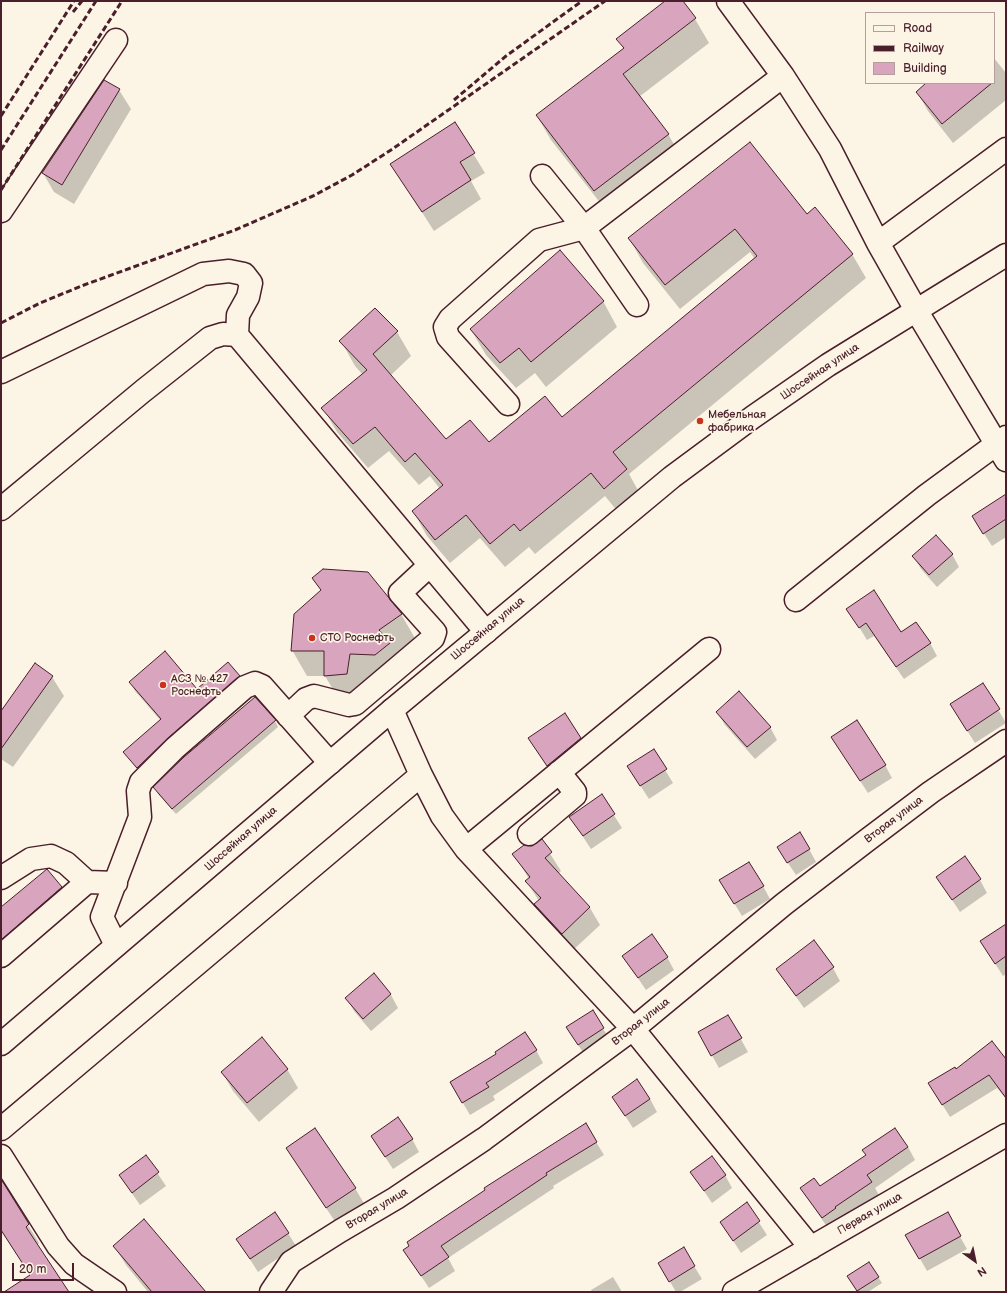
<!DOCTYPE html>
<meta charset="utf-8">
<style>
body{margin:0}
#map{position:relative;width:1007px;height:1293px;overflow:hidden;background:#fcf5e5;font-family:"Balsamiq Sans",sans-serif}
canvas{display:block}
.frame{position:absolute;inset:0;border:2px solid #4a1f2b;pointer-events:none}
.legend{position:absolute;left:865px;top:12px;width:130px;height:72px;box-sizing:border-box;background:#fcf5e5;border:1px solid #b59f9b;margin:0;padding:5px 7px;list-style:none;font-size:12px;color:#4a1f2b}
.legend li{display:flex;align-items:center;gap:8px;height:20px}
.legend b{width:20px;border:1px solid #b59f9b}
.north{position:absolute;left:955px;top:1241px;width:40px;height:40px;-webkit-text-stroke:3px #fcf5e5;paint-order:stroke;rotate:147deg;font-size:11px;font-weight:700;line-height:16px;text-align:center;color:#4a1f2b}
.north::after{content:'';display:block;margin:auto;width:14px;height:18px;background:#4a1f2b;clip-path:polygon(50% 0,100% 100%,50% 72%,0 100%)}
.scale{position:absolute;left:12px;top:1263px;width:62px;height:18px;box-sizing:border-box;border:2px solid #4a1f2b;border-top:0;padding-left:5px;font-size:12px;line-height:14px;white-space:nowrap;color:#4a1f2b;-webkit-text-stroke:3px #fcf5e5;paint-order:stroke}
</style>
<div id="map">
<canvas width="1007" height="1293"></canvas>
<div class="frame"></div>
<ul class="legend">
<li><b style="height:5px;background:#fcf5e5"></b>Road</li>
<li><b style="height:5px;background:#4a1f2b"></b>Railway</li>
<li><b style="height:11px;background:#d8a4be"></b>Building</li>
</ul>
<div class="north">N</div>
<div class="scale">20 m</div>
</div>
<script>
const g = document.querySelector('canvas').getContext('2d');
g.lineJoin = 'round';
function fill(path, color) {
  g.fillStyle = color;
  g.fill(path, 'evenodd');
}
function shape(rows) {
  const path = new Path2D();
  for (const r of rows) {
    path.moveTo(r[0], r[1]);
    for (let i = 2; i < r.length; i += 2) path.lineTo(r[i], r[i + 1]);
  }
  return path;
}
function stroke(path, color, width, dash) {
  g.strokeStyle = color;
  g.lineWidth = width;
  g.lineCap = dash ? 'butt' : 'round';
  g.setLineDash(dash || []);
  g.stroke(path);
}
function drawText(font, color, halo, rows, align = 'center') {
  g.font = font + ' "Balsamiq Sans",sans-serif';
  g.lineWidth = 3.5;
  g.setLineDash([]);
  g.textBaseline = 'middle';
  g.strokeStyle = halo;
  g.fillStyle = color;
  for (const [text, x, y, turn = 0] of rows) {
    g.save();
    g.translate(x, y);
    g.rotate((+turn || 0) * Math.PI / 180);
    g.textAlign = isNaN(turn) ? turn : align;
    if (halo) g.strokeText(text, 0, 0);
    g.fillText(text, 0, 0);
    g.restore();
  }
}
const shadow = shape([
 [667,1,682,1,695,19,709,43,639,97,668,134,682,158,609,214,551,140,537,116,624,50,618,39],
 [994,58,1006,73,1006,100,953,143,928,111,917,92,928,83,994,83],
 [119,90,131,109,74,204,54,192,43,173],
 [455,124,485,173,471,181,481,199,434,231,391,164],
 [807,216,852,254,866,278,629,474,640,494,618,512,605,496,535,554,529,547,505,567,480,538,450,563,427,536,413,511,440,489,430,476,419,485,389,451,368,468,337,432,323,408,363,375,355,366,341,341,397,332,411,356,390,376,446,441,489,444,562,418,755,259,750,252,680,309,643,263,629,238],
 [603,301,617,327,546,387,535,373,516,388,486,355,471,330],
 [1006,506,1006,537,992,546,981,529],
 [952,554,959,567,937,587,921,569,913,556],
 [313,578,401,614,416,640,395,654,404,669,389,681,365,679,361,699,340,701,325,676,307,676,292,650,321,591],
 [848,609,901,634,930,643,937,656,904,679,874,636,867,640],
 [239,676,244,685,142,776,124,752,161,721,135,691,130,682,197,690],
 [52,677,64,696,13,767,1,759,1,712],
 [983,684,1006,723,975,743,959,718],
 [717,712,770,727,777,740,755,759,725,725],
 [275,721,278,727,176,814,158,794,155,788],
 [529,738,580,739,588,751,555,778],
 [653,750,673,783,649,799,636,779],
 [840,750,885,765,892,778,868,793],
 [601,795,622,828,591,849,570,817],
 [542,841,561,871,558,874,590,908,600,925,572,951,546,922,535,904,539,901,527,882,529,879,514,854,532,847],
 [809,849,816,862,796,875,786,860],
 [937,877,980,880,987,893,960,912],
 [763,886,770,899,742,916,728,893],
 [61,887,73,907,1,968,1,909],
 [1006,925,1006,974,1003,976,989,954],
 [623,956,667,957,674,970,646,990],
 [833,968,840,981,804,1008,777,970],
 [374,975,391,995,398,1008,371,1031,354,1011,347,998],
 [592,1012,611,1041,586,1057,575,1040],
 [728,1016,748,1052,719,1068,699,1032],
 [536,1050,543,1063,493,1096,495,1100,470,1115,451,1083],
 [1006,1061,1006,1099,997,1088,950,1117,937,1096,956,1070],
 [287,1069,298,1088,259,1122,233,1091,222,1072],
 [613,1097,650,1099,657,1112,633,1128],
 [372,1137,412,1139,419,1152,393,1169],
 [596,1142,604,1155,553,1186,554,1188,448,1258,455,1271,429,1288,404,1250],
 [908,1147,915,1160,875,1188,879,1195,842,1220,830,1231,801,1189,820,1187],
 [287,1149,355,1188,366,1207,338,1226],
 [146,1156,166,1186,140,1205,120,1176],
 [692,1173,725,1175,732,1188,712,1203],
 [1,1181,39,1243,37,1245,68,1292,6,1292,31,1276,1,1231],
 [747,1204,767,1235,741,1253,721,1222],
 [954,1226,967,1249,927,1271,907,1236],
 [288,1233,296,1246,258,1272,237,1239],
 [114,1246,204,1292,148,1292,126,1265],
 [683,1248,702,1279,680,1292,676,1292,659,1263],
 [613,1277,622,1292,592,1292,591,1290],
 [878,1277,882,1283,868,1292,858,1292,852,1283]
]);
const building = shape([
 [665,1,683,1,696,18,623,74,669,134,594,191,536,115,624,48,616,39,665,1],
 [104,80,120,89,62,185,42,173,104,80],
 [926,83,992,83,942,124,916,92,926,83],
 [455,122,475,153,460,162,471,180,422,212,390,164,455,122],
 [750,142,807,214,815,207,853,254,613,452,627,469,604,489,591,473,520,531,514,524,490,544,466,515,435,540,412,511,443,485,415,453,405,462,375,427,353,444,321,408,367,370,339,341,375,308,398,331,373,354,446,439,470,420,489,442,545,396,562,417,757,256,735,229,665,285,628,238,750,142],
 [560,250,604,301,531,362,519,348,500,363,470,329,560,250],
 [1006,494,1006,519,983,534,972,516,1006,494],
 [936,535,953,554,929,575,912,556,936,535],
 [323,569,368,572,402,614,379,630,390,643,375,655,350,654,347,674,324,676,324,651,291,651,294,614,321,590,312,578,323,569],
 [874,590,901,632,916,622,931,643,896,667,866,623,859,628,846,609,874,590],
 [165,651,197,689,228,662,240,676,167,739,137,768,123,752,161,719,129,682,165,651],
 [35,663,53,676,1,749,1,711,35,663],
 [983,683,1000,709,967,731,950,704,983,683],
 [739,691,771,727,747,747,716,712,739,691],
 [255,697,276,720,172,809,153,787,184,757,255,697],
 [565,713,581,738,547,766,528,738,565,713],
 [857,720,886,765,860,781,831,737,857,720],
 [654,749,667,769,640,786,627,766,654,749],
 [602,794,615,814,583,836,569,817,602,794],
 [800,832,810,849,787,863,777,847,800,832],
 [542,839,552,852,545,858,590,907,562,934,534,904,541,898,525,881,530,877,512,854,524,845,532,846,542,839],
 [965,856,981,879,952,900,936,877,965,856],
 [749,862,764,886,734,904,719,880,749,862],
 [47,869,62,887,1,940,1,907,47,869],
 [1006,924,1006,956,995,964,980,941,1006,924],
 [652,934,668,957,638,978,622,956,652,934],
 [814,940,834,967,796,996,776,969,814,940],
 [374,973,391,994,363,1019,345,998,374,973],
 [593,1010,604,1028,578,1045,566,1027,593,1010],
 [728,1015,742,1038,711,1056,698,1032,728,1015],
 [525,1032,537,1050,486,1083,489,1087,462,1103,450,1082,496,1054,495,1052,525,1032],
 [262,1037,288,1069,247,1103,221,1072,262,1037],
 [992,1041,1006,1059,1006,1098,989,1075,942,1105,928,1083,955,1067,956,1069,992,1041],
 [637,1079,650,1099,625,1116,612,1097,637,1079],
 [398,1117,413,1139,385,1157,371,1136,398,1117],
 [586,1123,597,1142,546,1173,547,1175,441,1246,449,1257,421,1276,403,1250,409,1246,407,1242,485,1190,484,1188,586,1123],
 [315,1128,356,1188,326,1208,286,1148,315,1128],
 [895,1128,908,1147,867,1175,872,1182,835,1207,836,1208,822,1218,800,1188,814,1178,820,1186,866,1155,862,1150,895,1128],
 [146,1155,159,1172,132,1193,119,1175,146,1155],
 [712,1156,726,1175,704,1191,690,1172,712,1156],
 [1,1179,29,1224,26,1227,69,1292,4,1292,30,1275,1,1230,1,1179],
 [747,1202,760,1221,733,1241,720,1222,747,1202],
 [275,1212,289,1233,250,1259,236,1239,275,1212],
 [948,1212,961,1236,919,1259,905,1235,948,1212],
 [144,1219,206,1292,152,1292,113,1246,144,1219],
 [684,1247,695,1266,669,1282,658,1263,684,1247],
 [869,1262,879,1277,857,1291,847,1276,869,1262]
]);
const minor = shape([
 [728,1,783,76,830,149,878,243],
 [1006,149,878,243,916,310,1006,460],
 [542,176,584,228,637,305],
 [1,211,116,40],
 [1,372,203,274,229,271,244,274,251,283,248,297,238,315,237,335,486,632],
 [508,404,448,337,445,327,450,319,539,240,584,228,783,76],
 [1,509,143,391,210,338,223,334,237,335],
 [796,600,927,495,1006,437],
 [392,710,421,775,442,816,466,849,633,1029,811,1248],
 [288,716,306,699,314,696,349,705,355,704,433,638,435,632,400,593,429,566],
 [529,834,575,795,575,792,559,772],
 [466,849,709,649],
 [1,878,31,859,51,856,66,863,87,882,116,883],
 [116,945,102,917,140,817,138,791,141,782,175,748,245,687,255,683,262,686,330,763],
 [1,956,87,882],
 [1,1129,421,775],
 [1,1156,58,1246,74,1264,115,1292],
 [271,1292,291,1262,340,1231,396,1198,484,1139,633,1029,784,904,866,841,931,792,1006,741],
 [734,1292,1006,1135]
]);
const major = shape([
 [1,1044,392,710,672,477,753,417,828,365,1006,255]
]);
const rail = shape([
 [73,12,82,1],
 [454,100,506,56,582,1],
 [1,116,74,1],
 [1,150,96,1],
 [1,190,122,1],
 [1,323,40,303,84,285,235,230,313,196,352,175,391,150,605,1]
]);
const markers = [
 [700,421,4,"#c8321e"],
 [312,638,4,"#c8321e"],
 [163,685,4,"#c8321e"]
];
const streetNames = [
 ["Шоссейная улица",820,372,-34],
 ["Шоссейная улица",488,629,-40],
 ["Вторая улица",894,820,-37],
 ["Шоссейная улица",241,839,-41],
 ["Вторая улица",641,1022,-38],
 ["Вторая улица",377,1209,-31],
 ["Первая улица",870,1214,-30]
];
const poiNames = [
 ["Мебельная",708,415],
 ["фабрика",708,428],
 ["СТО Роснефть",320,638],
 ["АСЗ № 427",171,679],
 ["Роснефть",171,692]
];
fill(shadow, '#0003');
fill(building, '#d8a4be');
stroke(building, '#4a1f2b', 1);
stroke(minor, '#4a1f2b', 25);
stroke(major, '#4a1f2b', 25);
stroke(minor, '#fcf5e5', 22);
stroke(major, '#fcf5e5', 22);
stroke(rail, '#4a1f2b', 3, [6, 3]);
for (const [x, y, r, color] of markers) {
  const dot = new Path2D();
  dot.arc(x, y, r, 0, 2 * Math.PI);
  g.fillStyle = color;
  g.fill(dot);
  stroke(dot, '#fcf5e5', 1.5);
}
drawText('11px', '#4a1f2b', '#fcf5e5', streetNames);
drawText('11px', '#4a1f2b', '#fcf5e5', poiNames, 'left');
</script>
